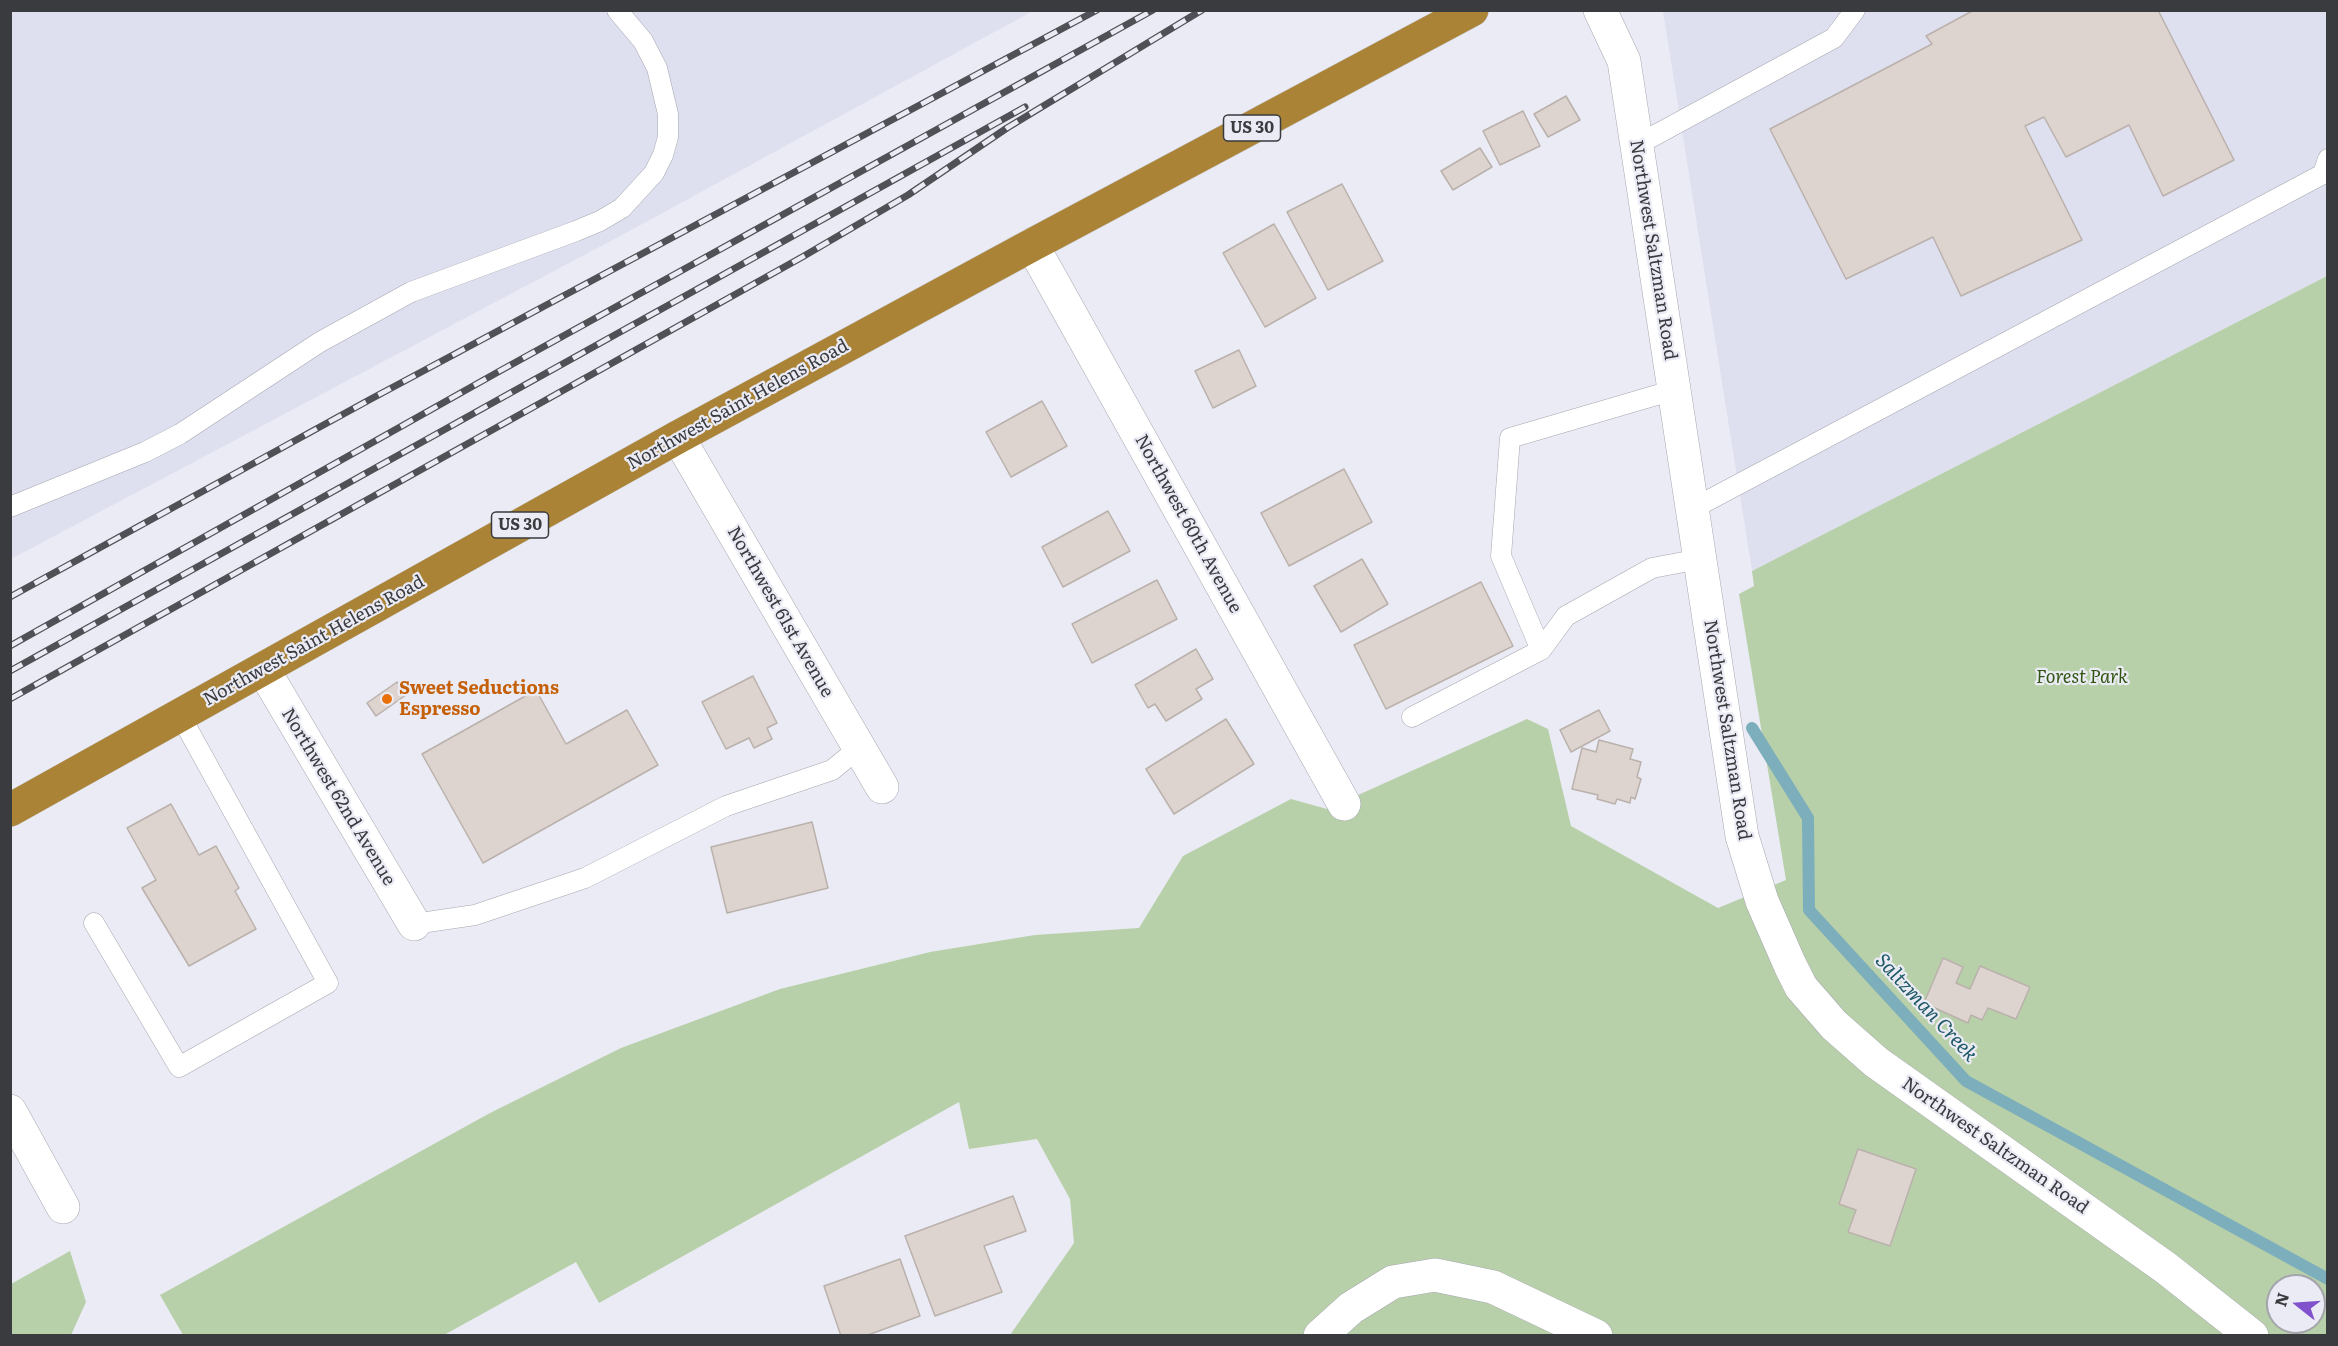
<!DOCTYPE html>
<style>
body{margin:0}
#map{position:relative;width:2338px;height:1346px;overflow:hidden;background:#eaebf4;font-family:Literata,serif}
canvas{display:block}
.frame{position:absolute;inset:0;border:12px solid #3a3b3f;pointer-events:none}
.north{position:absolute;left:2266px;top:1274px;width:60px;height:60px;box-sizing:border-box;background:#eaebf4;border:2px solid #a4a5ac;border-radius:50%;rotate:287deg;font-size:16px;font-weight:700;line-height:24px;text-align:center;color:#3a3b3f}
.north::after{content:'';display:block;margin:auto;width:21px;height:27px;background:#8152cb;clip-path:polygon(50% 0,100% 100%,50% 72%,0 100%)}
</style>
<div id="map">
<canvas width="2338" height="1346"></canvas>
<div class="frame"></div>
<div class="north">N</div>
</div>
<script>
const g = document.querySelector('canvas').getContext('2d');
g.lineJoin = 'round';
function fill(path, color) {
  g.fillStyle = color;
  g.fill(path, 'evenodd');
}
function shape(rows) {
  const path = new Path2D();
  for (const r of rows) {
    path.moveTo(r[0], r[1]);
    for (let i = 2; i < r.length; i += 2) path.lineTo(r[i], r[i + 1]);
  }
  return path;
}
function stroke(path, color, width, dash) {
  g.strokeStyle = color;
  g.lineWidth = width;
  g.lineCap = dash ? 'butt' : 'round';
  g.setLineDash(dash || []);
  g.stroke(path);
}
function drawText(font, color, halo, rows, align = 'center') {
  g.font = font + ' Literata,serif';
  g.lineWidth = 4.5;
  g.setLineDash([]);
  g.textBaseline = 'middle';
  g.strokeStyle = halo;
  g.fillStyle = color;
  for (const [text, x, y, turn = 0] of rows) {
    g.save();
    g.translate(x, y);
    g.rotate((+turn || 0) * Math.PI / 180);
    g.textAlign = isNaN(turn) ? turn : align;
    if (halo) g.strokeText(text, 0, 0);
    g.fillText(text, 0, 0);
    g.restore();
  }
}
const built = shape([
 [11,11,1033,11,635,228,11,559],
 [1663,11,2327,11,2327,276,1752,571]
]);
const green = shape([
 [2327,276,2327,1335,1010,1335,1074,1243,1070,1199,1037,1139,969,1149,959,1102,599,1303,576,1262,444,1335,183,1335,160,1295,490,1113,621,1048,780,989,930,952,1035,935,1139,928,1183,856,1291,799,1327,809,1527,719,1548,729,1571,826,1718,908,1786,880,1739,594,1754,586,1752,571],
 [2278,1286,2314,1286,2314,1322,2278,1322],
 [70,1251,86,1302,71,1335,11,1335,11,1284]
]);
const stream = shape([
 [1752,728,1808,818,1809,910,1966,1081,2328,1279]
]);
const building = shape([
 [1974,10,2158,10,2234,160,2163,196,2129,125,2066,157,2044,117,2025,126,2082,240,1961,296,1933,237,1846,279,1770,129,1932,44,1926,36,1974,10],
 [1566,96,1580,120,1548,137,1534,114,1566,96],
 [1523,111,1540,146,1500,165,1483,131,1523,111],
 [1480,148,1492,167,1453,190,1441,171,1480,148],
 [1342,184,1383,261,1328,290,1287,212,1342,184],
 [1274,224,1316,298,1265,327,1223,253,1274,224],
 [1239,350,1256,386,1213,408,1195,371,1239,350],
 [1042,401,1067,446,1011,477,986,432,1042,401],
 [1344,469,1372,522,1289,566,1261,513,1344,469],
 [1108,511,1130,551,1063,587,1042,547,1108,511],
 [1362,559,1388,604,1341,632,1314,586,1362,559],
 [1157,580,1177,619,1092,663,1072,624,1157,580],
 [1481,582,1513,646,1386,709,1354,645,1481,582],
 [1196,649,1213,679,1196,689,1202,699,1166,721,1155,704,1148,708,1135,685,1196,649],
 [753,676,777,723,767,728,772,739,754,748,749,738,726,749,702,702,753,676],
 [397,682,406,695,376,716,367,703,397,682],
 [536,690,566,744,627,710,658,765,483,863,422,754,536,690],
 [1599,710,1610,731,1571,752,1560,730,1599,710],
 [1226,719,1254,764,1174,814,1146,769,1226,719],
 [1599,740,1633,749,1630,759,1641,762,1637,777,1641,779,1635,799,1631,797,1630,803,1617,799,1615,804,1597,799,1598,795,1572,789,1582,748,1596,752,1599,740],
 [171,804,199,855,216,846,239,888,235,891,256,929,189,966,142,888,156,880,127,828,171,804],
 [812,822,828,888,727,913,711,847,812,822],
 [1943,958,1963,967,1956,983,1970,989,1980,966,2030,987,2016,1019,1988,1008,1982,1020,1971,1015,1968,1023,1924,1003,1943,958],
 [1858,1149,1916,1169,1890,1246,1848,1232,1856,1210,1839,1204,1858,1149],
 [1013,1196,1026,1231,984,1246,1002,1292,935,1316,905,1236,1013,1196],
 [900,1259,920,1316,865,1336,841,1336,824,1286,900,1259]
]);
const lane = shape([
 [1637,145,1834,38,1855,10],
 [10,507,145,452,180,434,320,342,411,292,576,231,600,221,622,208,654,173,663,155,668,137,668,114,657,68,643,41,617,10],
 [1692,509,2323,174,2328,159],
 [1541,650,1566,616,1652,568,1700,559],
 [1412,717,1541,650,1501,556,1510,438,1674,390],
 [94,923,179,1067,328,983,180,715],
 [414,924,475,915,585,878,726,806,832,770,859,748]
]);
const street = shape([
 [1600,10,1624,61,1742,836,1762,901,1790,965,1801,987,1834,1025,1876,1062,2166,1268,2252,1336],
 [1032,245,1344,804],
 [678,437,882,787],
 [263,669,414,924],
 [10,1111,63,1207],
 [1320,1336,1351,1308,1393,1282,1435,1275,1493,1287,1596,1336]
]);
const highway = shape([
 [10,810,678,437,1032,245,1472,10]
]);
const rail = shape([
 [10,597,369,400,1097,10],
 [10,646,498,372,1153,10],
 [10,671,1025,107],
 [10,699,804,256,908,195,1007,128,1202,10]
]);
const markers = [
 [387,699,6,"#e8710a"]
];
const shields = [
 [1252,128,57],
 [520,525,57]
];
const shieldNames = [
 ["US 30",1252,128],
 ["US 30",520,525]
];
const streetNames = [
 ["Northwest Saltzman Road",1653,250,81],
 ["Northwest Saint Helens Road",738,405,-29],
 ["Northwest 60th Avenue",1188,524,61],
 ["Northwest 61st Avenue",780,612,60],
 ["Northwest Saint Helens Road",314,641,-29],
 ["Northwest Saltzman Road",1727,730,81],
 ["Northwest 62nd Avenue",338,797,59],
 ["Northwest Saltzman Road",1995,1146,35]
];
const parkNames = [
 ["Forest Park",2082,678]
];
const foodNames = [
 ["Sweet Seductions",399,689],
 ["Espresso",399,710]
];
const waterNames = [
 ["Saltzman Creek",1926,1008,47]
];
fill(built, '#dee0f0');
fill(green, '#b8d0a9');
stroke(stream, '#7caebb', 12);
fill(building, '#ded4cf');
stroke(building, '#bab1ac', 1.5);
stroke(lane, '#a6a7b0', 21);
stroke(street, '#a6a7b0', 34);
stroke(highway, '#c8c8c9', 34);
stroke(lane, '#fff', 20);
stroke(street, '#fff', 33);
stroke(highway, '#aa8337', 33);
stroke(rail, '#505156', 7);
stroke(rail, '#eaebf4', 4.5, [14]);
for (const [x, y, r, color] of markers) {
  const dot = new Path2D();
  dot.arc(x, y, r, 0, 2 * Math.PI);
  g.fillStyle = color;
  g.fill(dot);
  stroke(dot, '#eaebf4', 2);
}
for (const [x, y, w] of shields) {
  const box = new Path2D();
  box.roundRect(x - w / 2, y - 13, w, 26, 4.5);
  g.fillStyle = '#eaebf4';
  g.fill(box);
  stroke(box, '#3a3b3f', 1.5);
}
drawText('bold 16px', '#3a3b3f', null, shieldNames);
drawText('18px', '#3a3b3f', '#eaebf4', streetNames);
drawText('italic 18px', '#315511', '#eaebf4', parkNames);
drawText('bold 18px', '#c56008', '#eaebf4', foodNames, 'left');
drawText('italic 20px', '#1f5966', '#eaebf4', waterNames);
</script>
